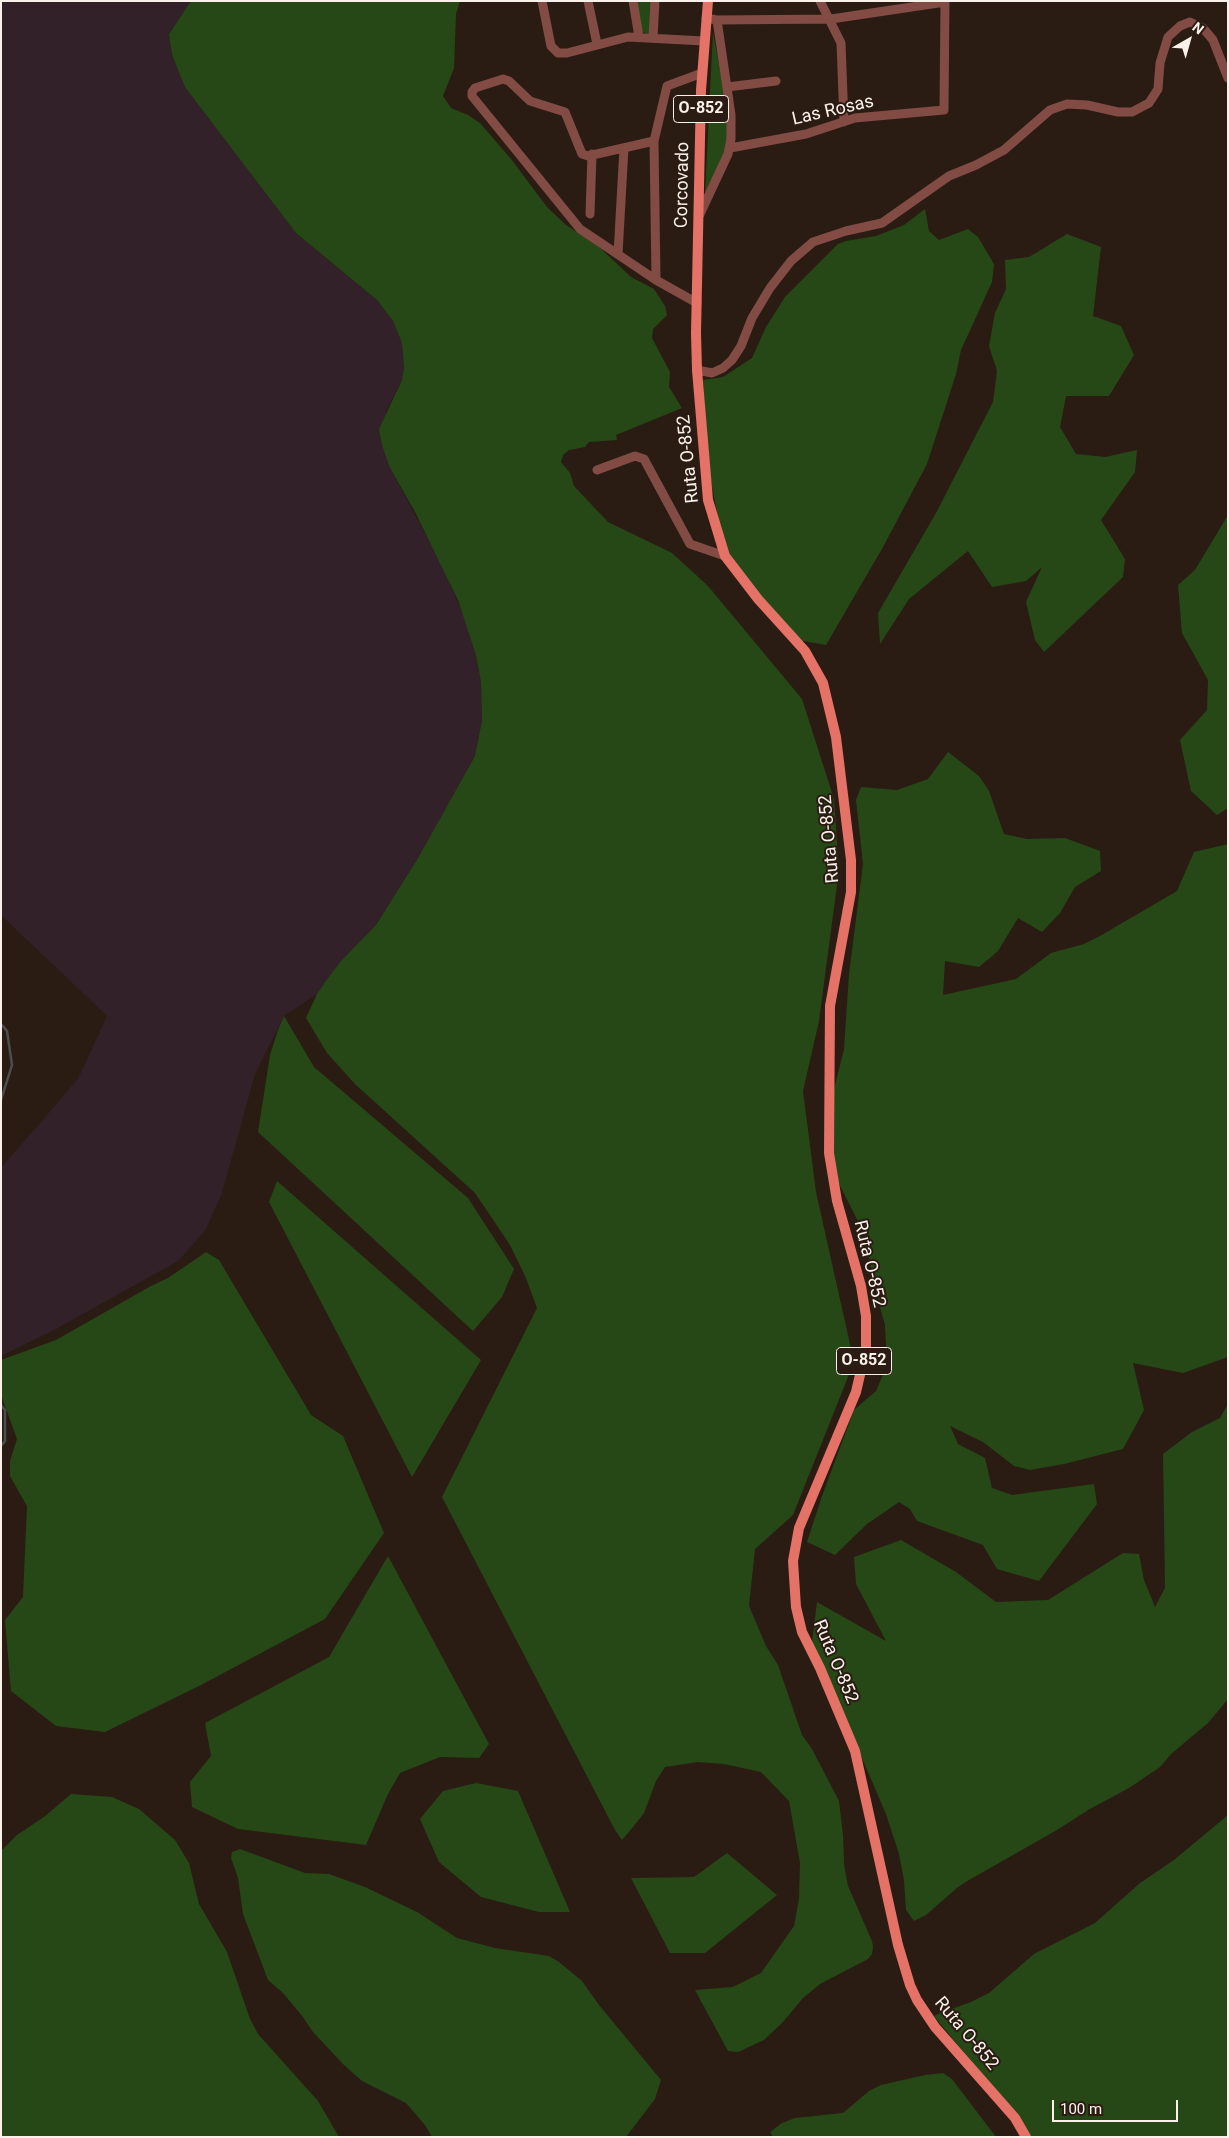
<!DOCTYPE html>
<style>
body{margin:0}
#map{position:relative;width:1229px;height:2138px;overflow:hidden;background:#2a1c13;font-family:Roboto,sans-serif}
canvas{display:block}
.frame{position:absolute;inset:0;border:2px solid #fbf1eb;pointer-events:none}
.north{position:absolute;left:1164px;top:15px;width:50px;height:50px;-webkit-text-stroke:4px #2a1c13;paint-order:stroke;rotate:38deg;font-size:14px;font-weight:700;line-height:20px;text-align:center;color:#fbf1eb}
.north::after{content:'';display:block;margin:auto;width:18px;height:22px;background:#fbf1eb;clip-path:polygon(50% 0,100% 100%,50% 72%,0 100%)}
.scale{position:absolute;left:1052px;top:2100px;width:126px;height:22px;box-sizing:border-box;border:2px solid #fbf1eb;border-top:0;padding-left:6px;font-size:15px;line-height:18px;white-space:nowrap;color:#fbf1eb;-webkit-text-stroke:4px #2a1c13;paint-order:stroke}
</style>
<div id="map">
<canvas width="1229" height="2138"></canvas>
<div class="frame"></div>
<div class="north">N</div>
<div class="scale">100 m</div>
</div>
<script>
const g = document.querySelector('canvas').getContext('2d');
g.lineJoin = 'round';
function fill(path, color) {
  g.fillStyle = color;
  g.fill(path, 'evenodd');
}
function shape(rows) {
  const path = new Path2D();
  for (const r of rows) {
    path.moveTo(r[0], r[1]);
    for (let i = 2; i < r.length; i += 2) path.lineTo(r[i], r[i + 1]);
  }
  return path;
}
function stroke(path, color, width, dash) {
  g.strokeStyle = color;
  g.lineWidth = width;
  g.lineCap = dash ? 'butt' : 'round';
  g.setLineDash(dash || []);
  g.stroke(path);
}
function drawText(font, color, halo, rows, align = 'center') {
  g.font = font + ' Roboto,sans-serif';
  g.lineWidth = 4;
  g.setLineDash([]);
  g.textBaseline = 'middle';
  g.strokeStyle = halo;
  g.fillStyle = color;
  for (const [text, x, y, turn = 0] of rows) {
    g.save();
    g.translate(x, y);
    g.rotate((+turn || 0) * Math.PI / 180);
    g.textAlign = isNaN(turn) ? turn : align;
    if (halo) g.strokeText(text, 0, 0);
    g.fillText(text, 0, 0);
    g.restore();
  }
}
const industrial = shape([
 [1,1,191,1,169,34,172,55,186,87,296,233,377,300,393,321,402,343,404,367,402,380,386,411,390,468,443,567,468,626,476,655,481,682,482,720,475,756,418,858,376,925,341,961,317,994,284,1016,255,1074,222,1193,205,1231,178,1261,54,1330,1,1356,1,1168,78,1079,107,1016,1,915]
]);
const green = shape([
 [191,1,460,1,456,14,454,68,443,96,451,108,468,115,480,123,511,159,547,207,566,225,598,246,631,277,654,289,665,306,667,315,653,329,652,338,670,372,669,387,682,408,616,435,617,440,589,442,585,447,569,450,563,455,561,462,570,473,574,486,608,522,672,553,708,586,802,699,834,799,839,870,819,1021,803,1091,816,1192,854,1362,793,1515,755,1549,749,1606,766,1646,778,1665,802,1735,812,1749,839,1801,843,1835,844,1864,848,1886,872,1941,873,1947,872,1954,868,1959,820,1984,803,1998,783,2022,764,2040,738,2052,728,2051,695,1990,733,1987,761,1973,794,1926,799,1899,800,1863,789,1801,761,1772,724,1764,698,1762,665,1767,656,1781,644,1813,633,1827,622,1840,615,1830,442,1497,537,1308,526,1278,510,1245,475,1193,355,1084,327,1053,306,1018,317,994,328,978,341,961,376,925,418,858,475,756,482,720,481,682,476,655,458,600,415,512,390,468,382,445,379,429,402,380,404,367,402,343,393,321,377,300,296,233,185,87,172,55,169,34],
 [636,1,654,1,650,34,642,32],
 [713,32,728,114,727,147,705,194],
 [925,209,929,231,939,240,968,229,978,237,994,264,992,282,961,350,956,374,927,464,883,547,826,645,792,639,739,578,722,539,709,470,703,380,723,377,752,358,766,327,785,297,838,244,846,241,876,236,904,225],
 [1067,234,1101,247,1093,316,1121,326,1134,355,1109,396,1066,396,1060,427,1076,454,1105,457,1137,450,1135,472,1101,520,1125,559,1123,577,1044,652,1035,640,1026,602,1042,567,1026,581,992,587,968,551,909,599,880,644,878,613,936,513,993,402,997,371,989,346,995,313,1006,289,1005,260,1029,257],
 [1228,515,1228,808,1217,815,1191,791,1180,740,1207,710,1208,680,1182,633,1178,585,1195,570],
 [948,752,979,776,989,791,1004,834,1027,839,1065,838,1100,851,1101,871,1075,887,1060,913,1042,932,1018,918,998,951,979,967,945,961,943,995,1016,979,1051,953,1084,944,1100,936,1177,891,1194,852,1228,844,1228,1357,1183,1373,1133,1363,1144,1410,1123,1449,1064,1464,1030,1470,1014,1466,983,1442,950,1426,958,1444,985,1458,992,1488,1012,1495,1094,1484,1097,1504,1039,1581,997,1569,983,1545,917,1521,910,1509,899,1502,867,1524,835,1555,807,1542,822,1496,854,1410,876,1391,887,1365,885,1325,874,1286,869,1257,858,1221,837,1180,833,1154,834,1089,844,1049,849,974,863,864,856,800,861,787,897,790,928,779],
 [284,1016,314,1067,468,1198,514,1269,502,1297,473,1331,258,1132,270,1055,278,1030],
 [277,1181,481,1360,412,1477,269,1202],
 [206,1252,219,1260,311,1415,343,1436,384,1533,325,1619,201,1685,105,1732,56,1726,11,1691,5,1620,23,1597,27,1506,10,1476,10,1461,17,1439,1,1395,1,1360,56,1340,151,1286,168,1278],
 [1228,1404,1228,1699,1208,1723,1171,1754,1160,1767,1129,1788,1088,1810,1057,1830,969,1880,958,1887,926,1915,914,1921,906,1910,904,1880,899,1854,886,1814,812,1642,817,1602,886,1641,856,1584,854,1557,901,1540,956,1572,996,1602,1048,1600,1123,1553,1139,1554,1144,1580,1155,1607,1165,1588,1163,1454,1192,1432,1220,1418],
 [388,1556,489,1744,479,1758,440,1757,400,1773,387,1796,366,1845,238,1829,192,1807,190,1782,211,1756,205,1723,329,1657],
 [476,1783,518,1791,570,1912,539,1912,481,1897,439,1862,420,1819,443,1791],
 [71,1794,112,1797,139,1809,175,1840,189,1863,199,1904,227,1952,250,2019,258,2034,318,2101,339,2137,1,2137,1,1851,17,1835,44,1817],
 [1228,1815,1228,2137,1031,2137,1027,2129,934,2016,940,2013,971,2002,989,1993,1034,1954,1095,1923,1140,1883,1174,1860],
 [240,1849,305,1873,329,1874,365,1887,417,1912,457,1938,495,1948,549,1956,559,1962,582,1981,599,2005,661,2080,655,2099,626,2137,432,2137,425,2125,406,2103,362,2081,344,2065,313,2032,303,2017,283,1993,268,1980,243,1914,238,1878,231,1858,232,1852],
 [727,1853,777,1895,705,1953,670,1953,631,1878,694,1877],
 [943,2073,952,2079,996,2137,773,2137,770,2132,782,2123,795,2118,843,2113,869,2091,881,2085,925,2075]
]);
const stream = shape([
 [1,1024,7,1031,12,1065,1,1100],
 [1,1405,5,1410,5,1441,1,1446]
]);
const minor = shape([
 [542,1,551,46,558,53,567,53,628,37,704,41],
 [588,1,597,44],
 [633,1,639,37],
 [820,1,841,43,844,122],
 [706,18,717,20,831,19,945,2],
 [653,38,655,1],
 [727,87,776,81],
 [654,141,588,156,582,154,565,112,530,101,509,81,503,79,475,88,472,92,472,96,580,229,656,280,697,303],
 [730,148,806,134,855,118,944,110,945,1],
 [590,214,592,154],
 [700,214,728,154,731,139,731,115,717,20],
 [618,254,624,148],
 [656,280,654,141,667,86,702,73],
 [697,370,712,373,723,368,732,360,741,346,752,318,770,288,791,261,813,242,846,231,882,223,949,176,976,165,1004,150,1050,110,1067,104,1087,105,1118,112,1132,112,1149,103,1158,89,1160,63,1168,37,1180,26,1190,22,1203,28,1213,40,1228,78],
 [597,470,635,456,644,459,690,544,725,556]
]);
const major = shape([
 [708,1,701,90,696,333,697,370,708,500,725,556,758,599,805,651,823,683,836,737,851,860,851,892,830,1006,829,1153,837,1201,861,1286,866,1316,866,1349,856,1392,799,1528,793,1561,796,1607,802,1632,820,1668,855,1751,898,1945,910,1985,917,2000,935,2027,1015,2118,1026,2137]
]);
const shields = [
 [701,109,55],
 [864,1361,55]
];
const shieldNames = [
 ["O-852",701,109],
 ["O-852",864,1361]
];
const streetNames = [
 ["Las Rosas",833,111,-13],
 ["Corcovado",683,185,-89],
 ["Ruta O-852",689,459,-96],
 ["Ruta O-852",830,839,-95],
 ["Ruta O-852",869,1264,77],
 ["Ruta O-852",835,1662,67],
 ["Ruta O-852",966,2034,50]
];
fill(industrial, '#322128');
fill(green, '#264816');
stroke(stream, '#4b4e4e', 2.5);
stroke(minor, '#824b44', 9);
stroke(major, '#e57266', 10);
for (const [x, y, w] of shields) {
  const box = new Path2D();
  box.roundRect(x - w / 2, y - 13.5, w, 27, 4);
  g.fillStyle = '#2a1c13';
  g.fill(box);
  stroke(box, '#fbf1eb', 1);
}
drawText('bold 16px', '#fbf1eb', null, shieldNames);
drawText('18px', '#fbf1eb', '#2a1c13', streetNames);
</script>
